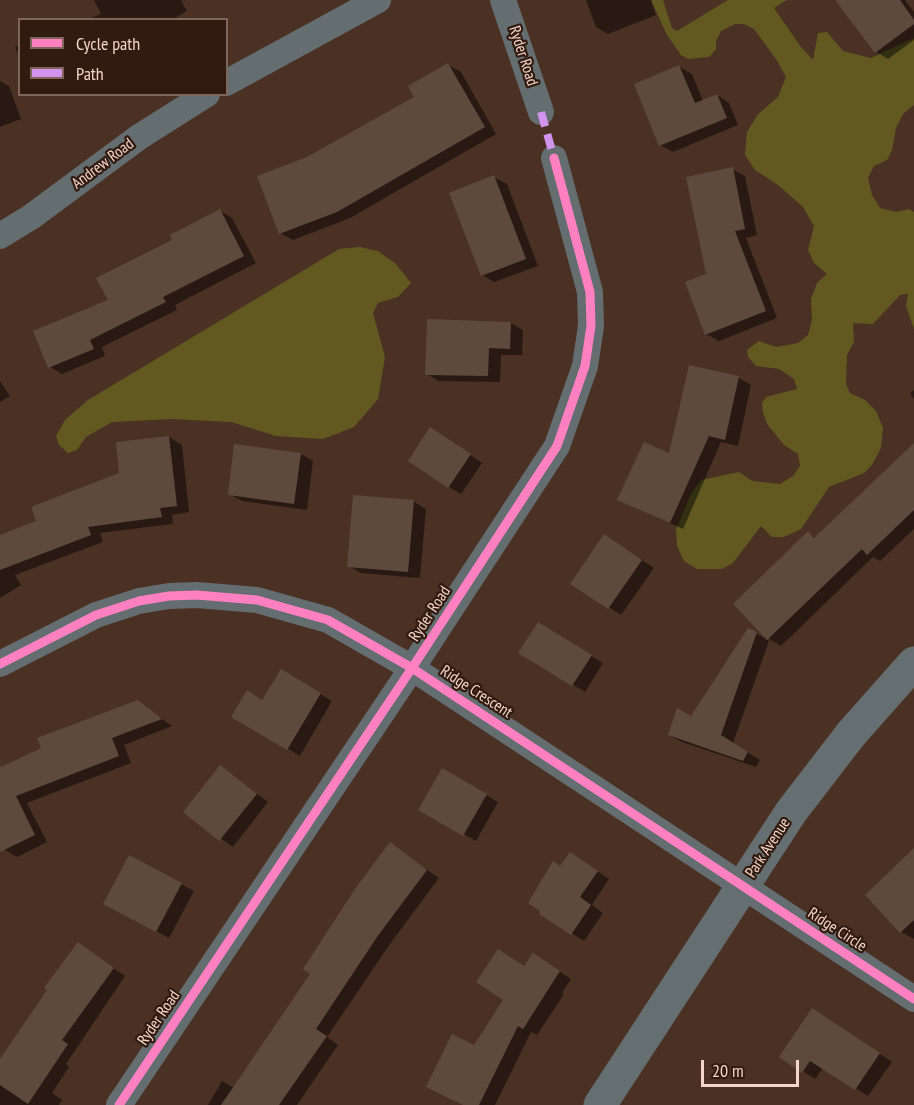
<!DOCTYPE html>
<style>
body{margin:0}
#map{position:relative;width:914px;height:1105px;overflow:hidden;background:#4b3124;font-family:"PT Sans Narrow",sans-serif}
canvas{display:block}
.legend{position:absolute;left:18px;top:18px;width:210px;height:78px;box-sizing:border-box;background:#311b11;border:2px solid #7f655a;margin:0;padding:8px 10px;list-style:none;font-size:18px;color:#f4d5c8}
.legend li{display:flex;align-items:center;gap:12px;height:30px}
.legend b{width:30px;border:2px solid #7f655a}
.scale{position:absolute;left:701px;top:1060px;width:98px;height:27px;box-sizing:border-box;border:3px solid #f4d5c8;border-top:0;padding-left:8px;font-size:18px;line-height:21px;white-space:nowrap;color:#f4d5c8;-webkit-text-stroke:4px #311b11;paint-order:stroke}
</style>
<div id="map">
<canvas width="914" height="1105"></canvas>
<ul class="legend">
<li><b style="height:8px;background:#ff80c0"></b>Cycle path</li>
<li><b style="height:8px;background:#d193ec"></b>Path</li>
</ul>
<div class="scale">20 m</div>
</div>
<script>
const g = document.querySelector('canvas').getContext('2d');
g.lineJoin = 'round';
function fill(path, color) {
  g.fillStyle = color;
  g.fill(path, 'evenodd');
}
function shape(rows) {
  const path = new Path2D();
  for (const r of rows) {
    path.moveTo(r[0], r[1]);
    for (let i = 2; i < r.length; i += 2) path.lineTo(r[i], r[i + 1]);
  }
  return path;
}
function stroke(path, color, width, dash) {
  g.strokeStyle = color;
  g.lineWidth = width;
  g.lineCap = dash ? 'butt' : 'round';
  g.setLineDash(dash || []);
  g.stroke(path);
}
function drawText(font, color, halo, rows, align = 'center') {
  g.font = font + ' "PT Sans Narrow",sans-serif';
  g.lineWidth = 4.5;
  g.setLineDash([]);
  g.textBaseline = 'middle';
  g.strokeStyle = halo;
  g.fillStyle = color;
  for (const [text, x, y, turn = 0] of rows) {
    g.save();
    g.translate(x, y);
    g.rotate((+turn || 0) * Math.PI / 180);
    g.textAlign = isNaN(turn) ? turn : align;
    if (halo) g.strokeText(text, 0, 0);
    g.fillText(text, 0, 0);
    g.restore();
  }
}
const green = shape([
 [651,0,663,0,672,28,677,31,728,0,787,0,774,8,801,47,813,60,818,33,827,32,843,51,871,58,914,38,914,105,903,114,896,128,892,150,887,160,874,166,868,178,872,195,880,208,896,212,909,209,914,212,914,329,906,306,908,294,900,295,873,324,853,323,854,342,847,355,846,384,850,393,865,400,876,411,883,428,881,448,872,465,864,473,829,487,801,529,784,537,772,537,761,526,733,563,722,569,697,569,684,561,677,546,676,529,691,494,701,480,739,472,752,481,780,484,793,476,800,466,798,454,784,445,767,424,763,412,762,403,766,397,797,389,794,379,779,369,756,366,748,357,747,350,759,341,776,347,798,343,808,335,812,320,811,299,817,283,827,274,814,263,808,250,814,226,803,207,778,185,755,170,745,155,747,132,758,114,778,97,786,77,776,59,754,29,744,24,735,24,721,31,716,41,716,49,709,57,688,59,681,55,667,35],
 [360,247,378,251,396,264,411,283,398,297,378,303,373,313,385,357,378,399,354,427,323,439,276,436,231,422,172,419,112,422,86,437,77,450,68,453,59,445,56,436,65,420,88,400,339,249]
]);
const shadow = shape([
 [94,0,184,0,181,1,187,11,172,20,86,20,101,14],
 [586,0,653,0,651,1,656,15,608,34,596,27],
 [842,0,905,0,914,12,914,40,888,59,876,52],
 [20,45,20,58,15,47],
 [448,65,461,72,496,134,350,218,293,240,280,233,308,159,416,98],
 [679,67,692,74,703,101,717,95,729,103,738,125,673,152,660,145],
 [0,81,9,86,21,119,0,127],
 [732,169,745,176,757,235,746,238,777,318,719,341,706,334,708,275],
 [494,177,507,184,538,266,494,282,482,275],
 [220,211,232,218,256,263,175,305,177,310,102,347,105,356,62,374,50,367,110,301,174,241],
 [511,323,523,330,522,355,501,355,500,382,439,381,426,374],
 [690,367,739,378,751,385,738,446,721,442,683,529,632,506,670,455],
 [0,381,10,396,0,402],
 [914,390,914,399,910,393],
 [443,436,482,463,461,494,449,487],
 [169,437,182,445,189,512,172,515,173,524,100,533,103,542,15,575,21,585,0,598,0,536,38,522,121,474],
 [236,445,301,454,313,461,307,510,242,501,229,494],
 [914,445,914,529,880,561,873,557,781,646,769,639,735,604,808,533,816,538],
 [413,501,426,509,420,578,361,573,348,566],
 [605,536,654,568,621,615,572,583],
 [551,631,603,663,585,692,521,653],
 [756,633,769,641,733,743,760,760,756,767,682,742,669,735,691,718],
 [281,671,332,701,300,756,233,716,263,701],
 [137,701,172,726,124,745,131,763,27,803,47,842,17,857,0,847,0,769],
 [221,767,268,802,233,847,185,812],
 [443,770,498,802,476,841,420,809],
 [390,844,439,878,390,944,327,1037,338,1045,297,1105,208,1105,222,1081,234,1088,312,973],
 [914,850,914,939,901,932,867,895],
 [130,857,194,891,169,938,117,910],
 [582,861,609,879,592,905,603,913,584,941,541,913,561,868],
 [78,944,125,976,66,1064,69,1067,52,1093,62,1100,59,1105,0,1105,0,1061],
 [546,962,571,979,562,993,564,994,537,1035,531,1032,495,1105,464,1105,475,1047,525,967],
 [825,1017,892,1062,868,1096,823,1068,815,1079,781,1057]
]);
const building = shape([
 [835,0,900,0,914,20,914,24,875,53],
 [448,63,485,127,337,212,279,234,257,176,307,157,414,97,408,86],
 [679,65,695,103,717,94,727,118,659,146,634,84],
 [733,167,745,229,735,231,766,311,705,335,685,282,706,274,686,177],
 [494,175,526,259,481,276,449,193],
 [220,209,244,256,163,297,166,302,90,340,94,349,48,368,33,331,108,300,96,278,172,240,170,235],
 [427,319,511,322,510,349,489,348,488,376,425,375],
 [689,365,739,376,725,440,709,436,670,523,617,500,644,442,669,453],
 [430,427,471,454,448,488,408,461],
 [169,436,177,506,160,508,162,517,88,527,91,535,0,570,0,535,36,521,31,507,119,473,116,442],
 [914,443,914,510,867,555,862,549,767,640,733,604,808,531,814,538],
 [234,444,301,453,294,504,228,495],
 [353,495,414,500,408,572,347,567],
 [604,534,642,560,608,609,570,584],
 [538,622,592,655,572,686,518,653],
 [748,628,757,632,721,735,748,752,743,761,668,735,677,708,691,716],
 [281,669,321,693,287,750,231,717,247,690,262,700],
 [138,700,162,719,112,738,119,756,16,796,35,835,0,852,0,764,1,767,41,748,37,738],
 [220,765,257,794,219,841,183,812],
 [442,768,487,794,463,836,418,810],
 [390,842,427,870,377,937,316,1029,327,1036,279,1105,221,1105,310,974,303,969,355,889],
 [914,848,914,920,900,933,865,895],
 [570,852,598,871,580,897,591,905,571,935,539,914,540,911,528,903,553,861,560,866],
 [129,855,182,883,156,932,103,904],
 [78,942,114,968,62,1040,68,1044,28,1104,0,1085,0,1059,47,990,44,988],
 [498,949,524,966,533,953,560,971,523,1029,518,1026,479,1105,463,1105,426,1087,452,1034,474,1045,503,1000,476,982],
 [812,1008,880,1053,855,1090,810,1061,802,1073,779,1057]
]);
const street = shape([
 [503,0,541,112],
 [226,83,378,0],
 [0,236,31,217,139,137,207,94],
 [0,664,96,615,139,601,169,596,197,595,257,600,328,620,412,668,914,999],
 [119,1105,412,668,557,446,585,366,591,326,590,292,554,158]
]);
const secondary = shape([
 [600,1105,791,812,851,734,914,663]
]);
const quiet = shape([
 [541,112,554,158]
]);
const cycleway = shape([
 [0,664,96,615,139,601,169,596,197,595,257,600,328,620,412,668,914,999],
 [119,1105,412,668,557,446,585,366,591,326,590,292,554,158]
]);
const streetNames = [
 ["Ryder Road",523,56,72],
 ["Andrew Road",103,164,-37],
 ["Ryder Road",430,614,-57],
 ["Ridge Crescent",476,692,33],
 ["Park Avenue",768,848,-57],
 ["Ridge Circle",837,930,33],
 ["Ryder Road",159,1018,-56]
];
fill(green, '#615920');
fill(shadow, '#0007');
fill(building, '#5e4a3d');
stroke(street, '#646d70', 26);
stroke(secondary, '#656e70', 33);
stroke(quiet, '#d193ec', 8, [15, 8]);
stroke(cycleway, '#ff80c0', 9);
drawText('16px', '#f4d5c8', '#311b11', streetNames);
</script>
